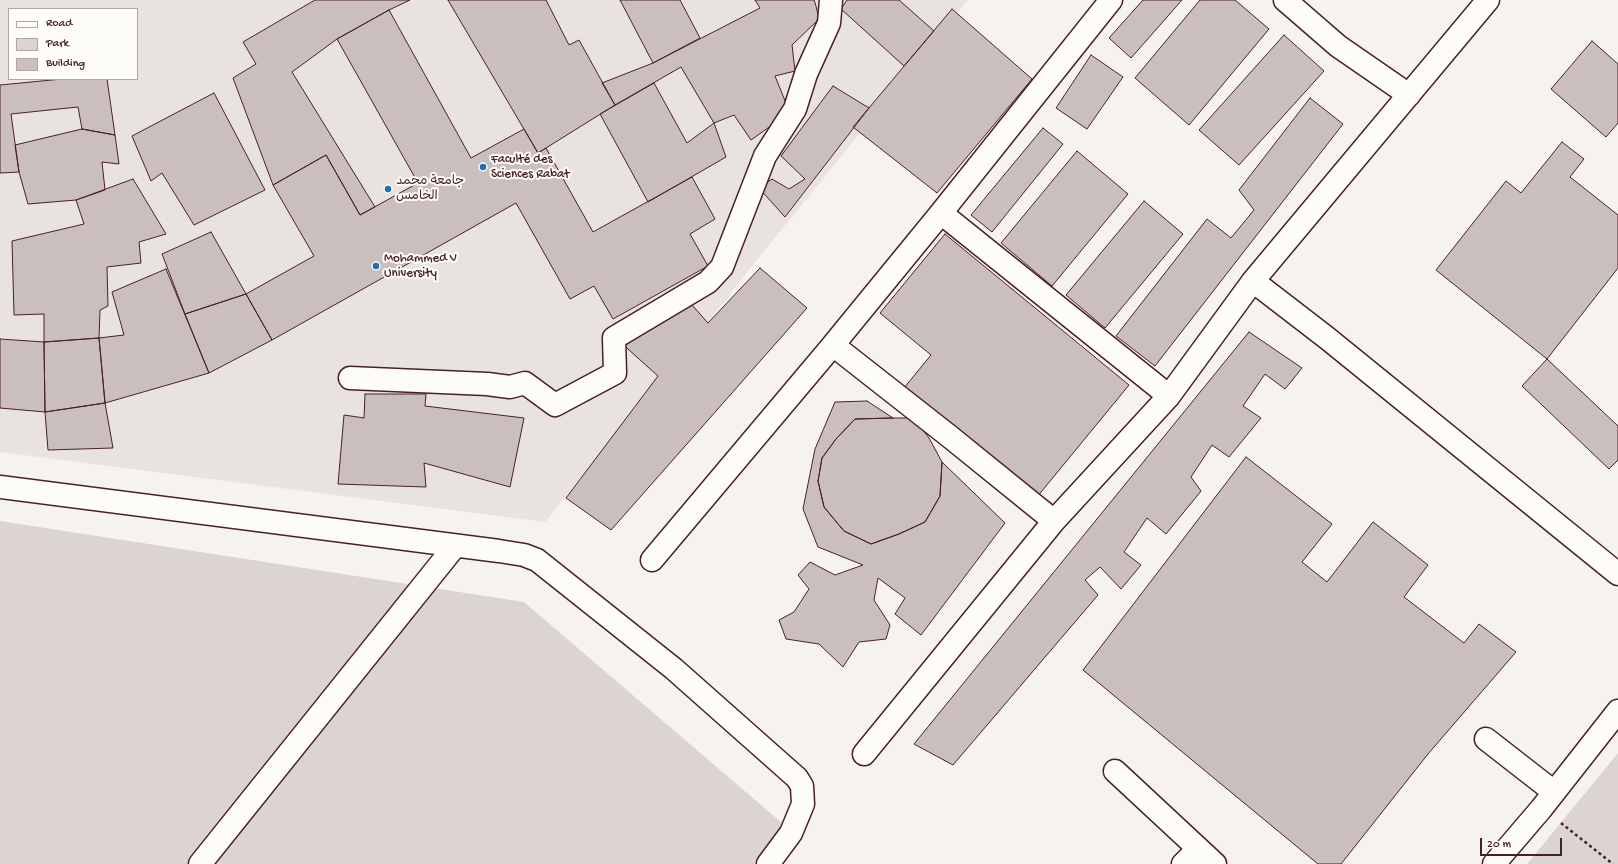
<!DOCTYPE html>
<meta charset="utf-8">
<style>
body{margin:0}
#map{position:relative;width:1618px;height:864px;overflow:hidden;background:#f6f3ef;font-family:"Gochi Hand",sans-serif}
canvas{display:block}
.legend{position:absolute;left:8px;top:8px;width:130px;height:72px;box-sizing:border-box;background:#fdfcf7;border:1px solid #b5a4a5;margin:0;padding:5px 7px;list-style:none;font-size:12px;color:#4a1f2b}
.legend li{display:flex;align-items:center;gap:8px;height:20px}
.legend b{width:20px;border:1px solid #b5a4a5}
.scale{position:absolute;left:1480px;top:838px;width:82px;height:18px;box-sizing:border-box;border:2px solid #4a1f2b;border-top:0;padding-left:5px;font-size:12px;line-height:14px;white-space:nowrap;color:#4a1f2b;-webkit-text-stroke:3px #fdfcf7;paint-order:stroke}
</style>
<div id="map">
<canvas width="1618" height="864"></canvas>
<ul class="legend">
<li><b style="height:5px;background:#fdfcf7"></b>Road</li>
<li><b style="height:11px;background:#dcd4d2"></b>Park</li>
<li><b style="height:11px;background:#cbbfbe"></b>Building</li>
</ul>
<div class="scale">20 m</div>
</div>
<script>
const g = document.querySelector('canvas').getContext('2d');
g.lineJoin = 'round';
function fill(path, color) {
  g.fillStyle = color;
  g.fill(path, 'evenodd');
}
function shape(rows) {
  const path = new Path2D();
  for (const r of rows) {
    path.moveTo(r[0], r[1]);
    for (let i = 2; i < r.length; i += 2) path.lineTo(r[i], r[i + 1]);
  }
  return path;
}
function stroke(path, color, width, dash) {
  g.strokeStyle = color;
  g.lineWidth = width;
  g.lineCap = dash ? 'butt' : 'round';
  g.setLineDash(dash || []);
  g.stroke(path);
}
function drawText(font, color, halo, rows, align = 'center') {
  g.font = font + ' "Gochi Hand","Playpen Sans Arabic",sans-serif';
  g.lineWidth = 4;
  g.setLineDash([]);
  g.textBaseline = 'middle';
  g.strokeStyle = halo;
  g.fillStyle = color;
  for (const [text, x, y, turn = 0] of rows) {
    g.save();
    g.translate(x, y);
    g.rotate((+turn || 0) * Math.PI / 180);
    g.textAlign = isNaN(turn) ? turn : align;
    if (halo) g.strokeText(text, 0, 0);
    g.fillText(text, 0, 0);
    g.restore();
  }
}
const built = shape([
 [0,0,968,0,731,292,729,298,724,302,545,522,0,452],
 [9,9,137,9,137,79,9,79]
]);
const green = shape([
 [0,521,524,602,789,829,759,864,0,864],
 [1618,753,1618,864,1527,864]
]);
const building = shape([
 [315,0,410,0,389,10,337,39,292,72,375,207,360,215,326,155,273,185,233,78,256,64,243,42,315,0],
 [448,0,546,0,569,45,579,40,615,105,538,153,448,0],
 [620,0,680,0,700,38,653,63,620,0],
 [755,0,814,0,816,6,819,19,792,45,795,71,775,76,788,108,772,125,751,140,734,115,714,123,681,67,615,105,602,83,653,63,760,8,755,0],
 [847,0,899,0,934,31,904,66,841,9,847,0],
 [1143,0,1182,0,1131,58,1109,38,1143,0],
 [1200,0,1235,0,1269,29,1189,125,1135,78,1200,0],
 [952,9,1032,79,937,193,853,127,952,9],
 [389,10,471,158,524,129,538,153,546,148,593,232,692,177,715,219,690,234,708,266,613,319,594,286,570,299,516,203,272,340,246,294,314,256,273,185,326,155,360,215,418,183,337,39,389,10],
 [1284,35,1324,71,1239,165,1199,130,1284,35],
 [1592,41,1618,64,1618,123,1606,137,1551,89,1592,41],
 [1091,55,1123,77,1087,129,1056,108,1091,55],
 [62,79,107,79,115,135,82,129,78,107,11,114,19,172,0,173,0,85,62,79],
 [654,83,687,143,714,123,726,157,648,202,600,114,654,83],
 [833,86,869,108,785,217,759,188,772,179,789,189,805,179,781,156,833,86],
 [214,93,265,190,194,225,162,173,151,181,132,136,214,93],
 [1310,98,1343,124,1155,366,1116,336,1207,219,1231,238,1254,210,1239,190,1310,98],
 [1043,128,1063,144,992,232,971,215,1043,128],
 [82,129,115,135,119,164,102,162,105,190,76,200,28,204,19,172,15,145,82,129],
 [1562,142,1584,159,1570,177,1618,215,1618,268,1547,359,1436,270,1506,181,1521,193,1562,142],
 [1077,151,1128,194,1052,286,1001,243,1077,151],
 [133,179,166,234,139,242,141,263,107,267,108,306,100,310,99,338,44,342,44,314,14,315,12,241,84,224,76,200,133,179],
 [1144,201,1183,234,1105,328,1066,295,1144,201],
 [211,232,246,294,185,314,162,254,211,232],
 [945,234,1129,385,1037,497,904,388,931,355,880,313,945,234],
 [760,268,807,308,611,530,566,498,658,376,619,341,692,305,708,323,760,268],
 [166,269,209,373,105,403,99,338,124,335,112,292,166,269],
 [246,294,272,340,209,373,185,314,246,294],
 [1249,332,1302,368,1285,389,1265,374,1243,406,1261,418,1229,457,1212,445,1191,477,1201,491,1166,534,1147,518,1124,552,1141,565,1121,589,1100,567,1085,580,1098,595,953,765,914,744,1249,332],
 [99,338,105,403,45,412,44,342,99,338],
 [0,339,44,342,45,412,0,408,0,339],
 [1547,359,1618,426,1618,460,1609,469,1522,386,1547,359],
 [365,394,426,394,425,406,524,418,510,487,424,463,426,487,338,484,344,415,364,418,365,394],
 [867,401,893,418,855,419,836,439,822,458,818,481,824,507,844,531,871,544,899,534,925,522,940,496,942,462,1005,523,921,635,895,614,905,598,878,578,874,600,890,625,886,639,859,642,843,667,819,644,786,639,779,620,794,612,809,589,798,575,810,562,835,575,863,565,818,547,803,509,815,449,835,402,867,401],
 [105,403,113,448,48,450,45,412,105,403],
 [893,418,914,418,929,438,942,462,940,496,925,522,899,534,871,544,844,531,824,507,818,481,822,458,836,439,855,419,893,418],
 [1246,457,1332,524,1302,562,1327,582,1373,522,1428,565,1404,597,1464,643,1479,624,1516,652,1428,754,1341,864,1318,864,1083,670,1246,457]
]);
const path = shape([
 [1561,823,1613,864]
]);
const minor = shape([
 [1285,0,1338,46,1409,95],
 [941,213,1169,396],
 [1253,281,1327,338,1618,574],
 [833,345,941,213,1111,0],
 [350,378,487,384,510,387,525,383,555,405,615,373,614,338,708,282,722,267,765,156,795,109,806,74,829,23,831,0],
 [0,487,499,551,524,555,537,560,674,669,797,778,802,786,803,804,791,833,768,864],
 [652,560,833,345,949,436,1054,521,1169,396,1253,281,1488,0],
 [1486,739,1554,792],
 [864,754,1054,521],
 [1115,771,1215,864],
 [200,864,455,546],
 [1183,864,1198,849],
 [1494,864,1541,809,1618,711]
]);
const markers = [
 [483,167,4,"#1f6fb2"],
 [388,189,4,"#1f6fb2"],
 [376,266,4,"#1f6fb2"]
];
const poiNames = [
 ["Faculté des",491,160],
 ["Sciences Rabat",491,175],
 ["جامعة محمد",396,182],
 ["الخامس",396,197],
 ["Mohammed V",384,259],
 ["University",384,274]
];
fill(built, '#e9e3e0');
fill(green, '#dcd4d2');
fill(building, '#cbbfbe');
stroke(building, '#4a1f2b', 1);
stroke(minor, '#4a1f2b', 25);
stroke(path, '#4a1f2b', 2.5, [3, 3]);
stroke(minor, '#fdfcf7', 22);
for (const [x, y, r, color] of markers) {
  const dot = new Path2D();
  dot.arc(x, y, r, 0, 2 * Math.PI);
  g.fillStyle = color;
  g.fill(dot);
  stroke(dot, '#fdfcf7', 1.5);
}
drawText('13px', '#4a1f2b', '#fdfcf7', poiNames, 'left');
</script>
